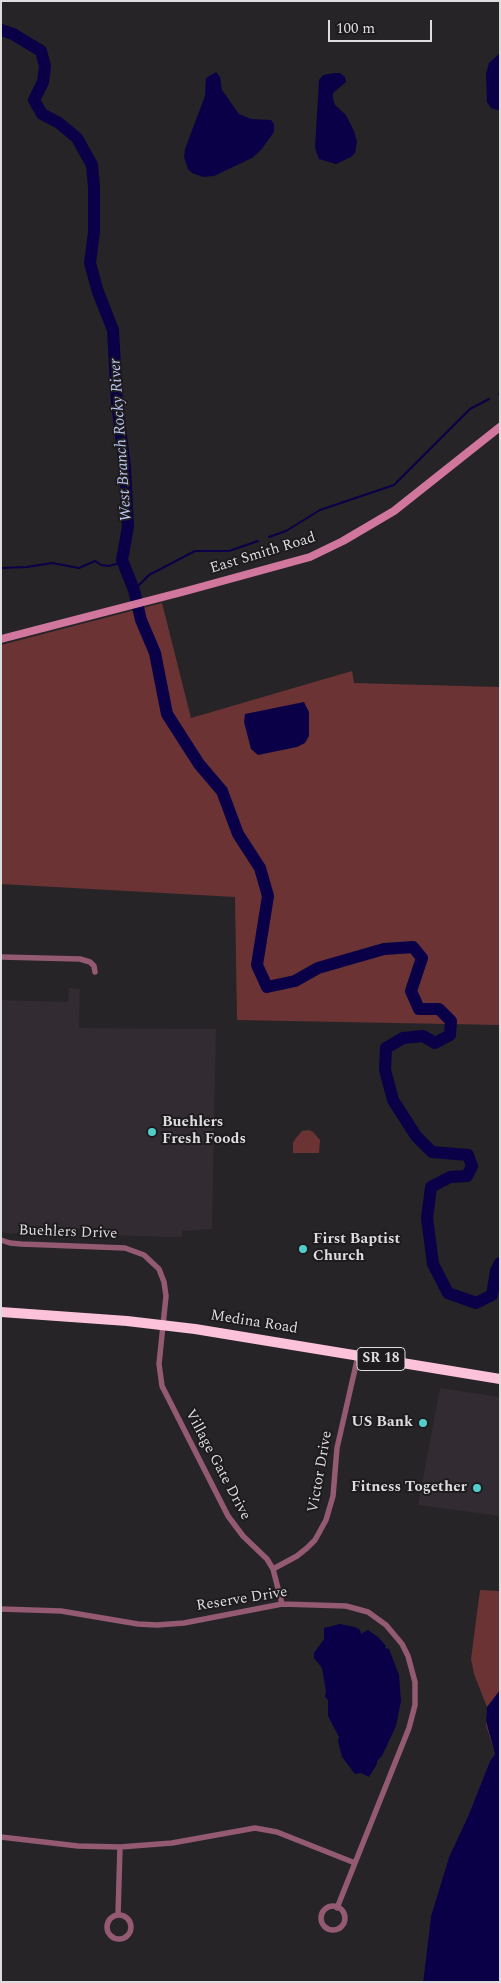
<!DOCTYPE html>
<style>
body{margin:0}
#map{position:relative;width:501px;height:1983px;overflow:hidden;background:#262426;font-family:Spectral,serif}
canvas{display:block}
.frame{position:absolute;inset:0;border:2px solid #deddde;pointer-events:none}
.scale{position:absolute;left:328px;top:20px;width:104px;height:22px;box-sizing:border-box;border:2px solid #deddde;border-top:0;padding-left:6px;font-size:15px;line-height:18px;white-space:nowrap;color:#deddde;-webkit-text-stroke:4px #1d1b1d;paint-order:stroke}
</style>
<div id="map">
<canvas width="501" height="1983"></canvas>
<div class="frame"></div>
<div class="scale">100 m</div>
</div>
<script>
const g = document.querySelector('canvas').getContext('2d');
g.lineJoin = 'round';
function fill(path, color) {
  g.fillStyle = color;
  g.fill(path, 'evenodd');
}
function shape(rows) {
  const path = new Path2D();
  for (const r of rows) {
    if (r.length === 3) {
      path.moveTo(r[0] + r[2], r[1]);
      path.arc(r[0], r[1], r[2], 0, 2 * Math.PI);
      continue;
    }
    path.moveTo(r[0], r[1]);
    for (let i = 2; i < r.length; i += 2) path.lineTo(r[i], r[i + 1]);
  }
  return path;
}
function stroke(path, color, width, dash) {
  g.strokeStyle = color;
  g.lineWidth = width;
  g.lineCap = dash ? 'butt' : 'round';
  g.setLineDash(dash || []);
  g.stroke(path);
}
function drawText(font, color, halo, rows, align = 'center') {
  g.font = font + ' Spectral,serif';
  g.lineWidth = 4;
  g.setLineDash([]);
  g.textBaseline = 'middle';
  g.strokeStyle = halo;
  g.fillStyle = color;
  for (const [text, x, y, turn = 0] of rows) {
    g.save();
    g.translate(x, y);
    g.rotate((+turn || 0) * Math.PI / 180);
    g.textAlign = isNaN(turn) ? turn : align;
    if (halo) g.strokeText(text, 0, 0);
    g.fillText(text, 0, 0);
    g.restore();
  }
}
const built = shape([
 [69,988,80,989,79,1028,216,1029,212,1229,182,1231,182,1237,95,1235,95,1229,70,1229,69,1235,5,1233,1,1231,1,1000,68,1002],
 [440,1388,500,1397,500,1516,418,1505]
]);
const green = shape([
 [162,603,191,718,352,671,354,683,500,687,500,1025,237,1020,235,897,1,884,1,645],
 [309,1130,313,1132,320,1140,319,1153,293,1153,293,1143,296,1138,302,1131],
 [480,1590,500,1591,500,1982,423,1982,431,1916,449,1857,469,1814,490,1761,495,1754,486,1725,487,1707,474,1674,471,1659]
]);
const water = shape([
 [500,53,500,110,498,110,491,108,487,102,486,74,489,63],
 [216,72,220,77,222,90,239,114,251,119,271,120,274,124,274,132,261,150,252,158,214,176,203,177,192,173,188,169,184,157,185,149,205,96,206,78],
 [334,73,340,73,345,77,346,82,333,93,333,99,335,105,346,115,354,131,357,142,355,153,351,157,336,164,319,159,315,148,319,80,323,75],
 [304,702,309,712,309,736,305,743,297,747,258,755,251,749,244,722,245,714],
 [340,1624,355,1627,360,1630,361,1634,368,1630,378,1637,386,1646,385,1648,389,1649,399,1675,401,1701,396,1726,382,1756,377,1761,377,1764,369,1777,361,1773,355,1774,342,1757,338,1741,339,1737,328,1716,328,1700,325,1697,326,1691,322,1668,314,1658,314,1653,324,1639,324,1628],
 [500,1690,500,1982,423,1982,431,1916,449,1857,469,1814,490,1761,495,1754,486,1721,487,1707]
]);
const stream = shape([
 [499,394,500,393],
 [269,537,286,531,320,510,394,485,470,409,489,399],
 [1,568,27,567,52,563,79,568,95,561,101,565,109,566,123,562],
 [134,590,149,575,195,551,229,551,258,541]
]);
const river = shape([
 [1,30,13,34,41,51,45,66,43,82,34,100,42,114,59,123,77,138,92,165,94,187,94,232,90,263,98,292,113,330,117,403,125,467,128,527,122,560,134,590,141,620,155,653,167,714,199,764,222,791,238,834,260,868,268,896,257,965,267,987,295,981,318,968,384,949,413,947,422,958,411,991,419,1009,439,1009,451,1021,450,1035,435,1043,423,1036,403,1038,386,1048,385,1070,393,1100,416,1136,432,1152,468,1155,472,1166,467,1176,450,1177,431,1187,427,1218,433,1264,448,1293,476,1303,492,1295,496,1271,500,1263]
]);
const street = shape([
 [1,957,80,959,90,962,94,966,95,972],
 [1,1240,10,1243,21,1244,125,1248,144,1255,159,1269,164,1282,166,1296,159,1364,162,1386,228,1516,243,1536,267,1559,273,1569,282,1604],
 [273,1569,297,1556,307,1548,315,1540,326,1520,333,1496,337,1448,358,1356],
 [1,1609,61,1611,138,1624,157,1625,184,1623,282,1604,346,1606,368,1612,386,1625,402,1644,408,1656,415,1682,415,1705,409,1728,337,1908],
 [1,1837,78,1846,120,1847,172,1843,255,1828,277,1832,355,1863],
 [333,1918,12],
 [118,1915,120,1847],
 [119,1927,12]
]);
const secondary = shape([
 [1,639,186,591,310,557,343,541,394,511,500,427]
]);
const highway = shape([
 [1,1312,127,1321,195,1329,500,1379]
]);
const markers = [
 [152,1132,5,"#53cdcb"],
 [303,1249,5,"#53cdcb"],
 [423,1423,5,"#53cdcb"],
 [477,1488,5,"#53cdcb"]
];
const shields = [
 [381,1359,48]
];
const shieldNames = [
 ["SR 18",381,1359]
];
const streetNames = [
 ["East Smith Road",263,554,-17],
 ["Buehlers Drive",68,1233,2],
 ["Medina Road",254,1323,9],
 ["Village Gate Drive",217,1465,62],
 ["Victor Drive",321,1472,-80],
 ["Reserve Drive",242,1600,-9]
];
const poiNames = [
 ["Buehlers",162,1123],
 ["Fresh Foods",162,1140],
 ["First Baptist",313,1240],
 ["Church",313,1257],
 ["US Bank",413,1423,"right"],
 ["Fitness Together",467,1488,"right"]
];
const waterNames = [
 ["West Branch Rocky River",122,440,-94]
];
fill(built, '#322b31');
fill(green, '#6b3334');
fill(water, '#0a0048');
stroke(stream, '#0a0048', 2);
stroke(river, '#0a0048', 12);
stroke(street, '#935a72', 5.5);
stroke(secondary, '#d1769d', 8);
stroke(highway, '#fcc2d9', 10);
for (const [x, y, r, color] of markers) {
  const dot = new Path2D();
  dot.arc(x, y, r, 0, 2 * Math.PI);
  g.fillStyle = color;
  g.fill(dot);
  stroke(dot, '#1d1b1d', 2);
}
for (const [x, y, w] of shields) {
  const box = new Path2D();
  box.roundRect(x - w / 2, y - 11.5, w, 23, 4);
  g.fillStyle = '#1d1b1d';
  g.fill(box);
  stroke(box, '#deddde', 1);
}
drawText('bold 14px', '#deddde', null, shieldNames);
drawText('15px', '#deddde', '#1d1b1d', streetNames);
drawText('bold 15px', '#deddde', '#1d1b1d', poiNames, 'left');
drawText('italic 16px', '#b9c5ee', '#1d1b1d', waterNames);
</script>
